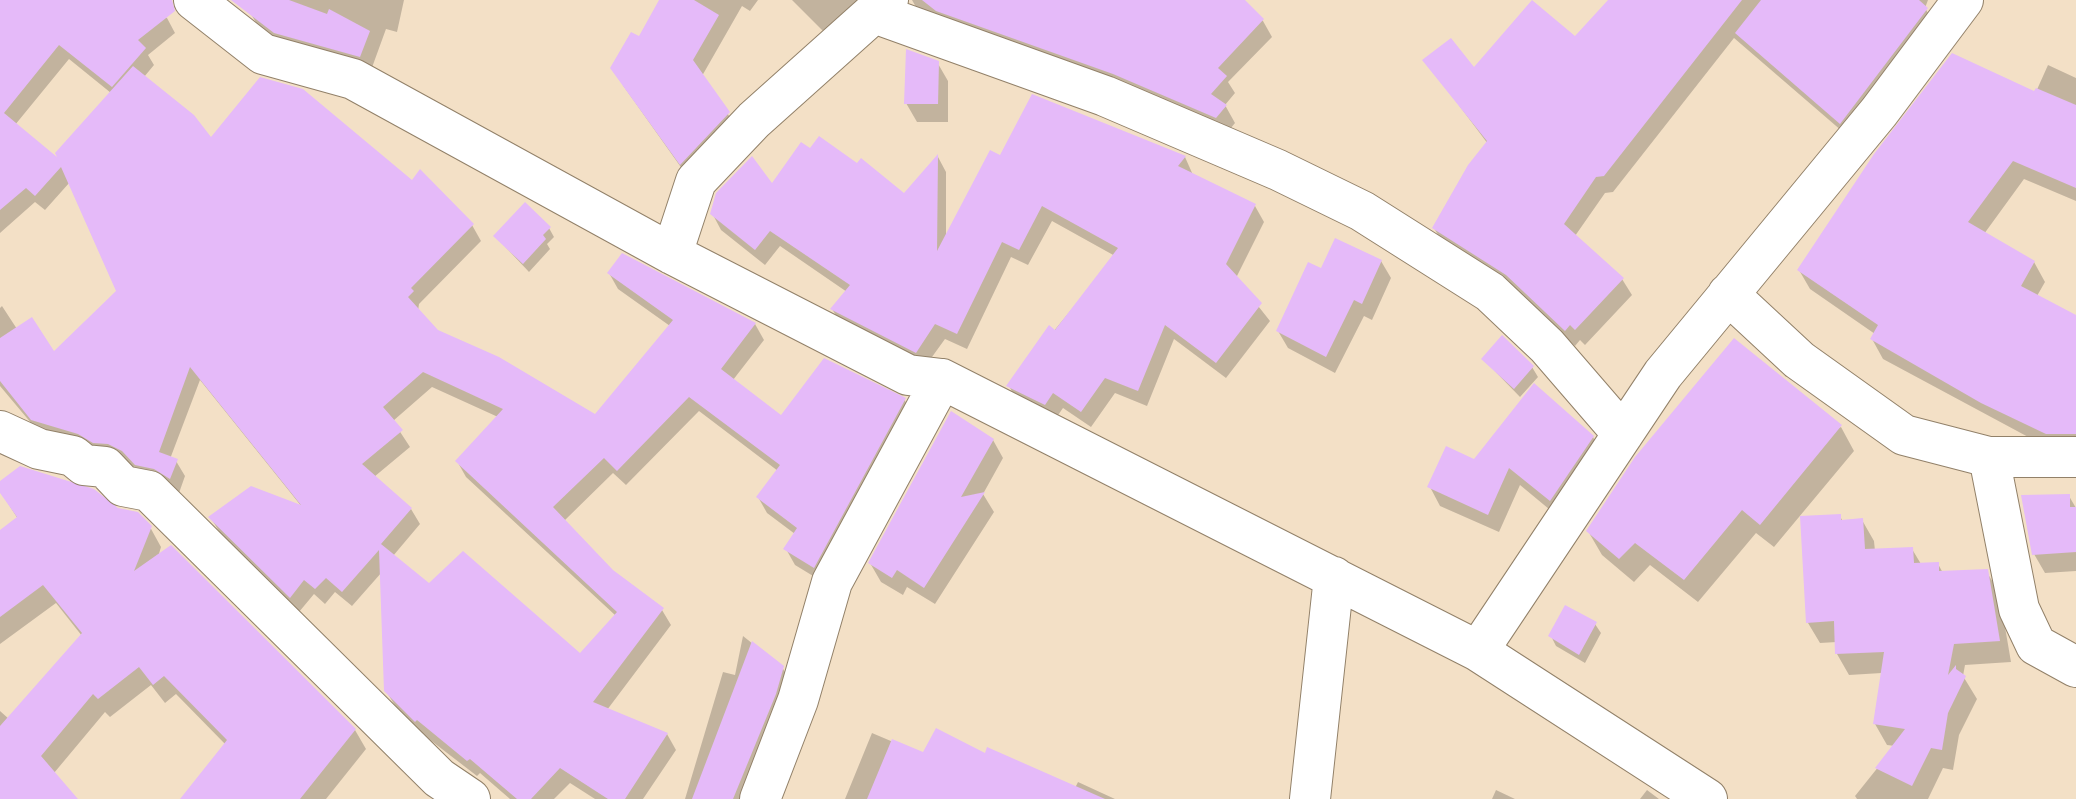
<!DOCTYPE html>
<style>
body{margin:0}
canvas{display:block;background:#f3e0c6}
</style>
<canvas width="2076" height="799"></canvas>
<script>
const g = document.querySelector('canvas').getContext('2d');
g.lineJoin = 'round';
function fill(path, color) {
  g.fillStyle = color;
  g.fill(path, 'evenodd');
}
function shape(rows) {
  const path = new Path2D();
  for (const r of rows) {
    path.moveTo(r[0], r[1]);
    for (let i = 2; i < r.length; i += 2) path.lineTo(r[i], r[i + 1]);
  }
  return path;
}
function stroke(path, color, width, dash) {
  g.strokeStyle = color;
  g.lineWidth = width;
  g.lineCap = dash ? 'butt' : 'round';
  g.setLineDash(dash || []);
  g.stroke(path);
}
const shadow = shape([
 [0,0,130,0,167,18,175,33,148,55,154,65,144,77,211,141,412,183,472,225,481,241,419,304,418,311,437,331,595,417,670,326,618,289,609,273,755,324,764,340,733,380,781,418,904,399,913,415,823,582,795,565,786,549,795,534,767,513,758,497,778,471,699,411,626,485,613,473,564,521,612,571,662,610,671,625,607,710,667,734,676,750,643,799,595,799,570,783,554,799,510,799,480,773,477,776,425,736,396,707,386,691,382,572,352,606,335,592,325,604,314,594,299,612,220,533,211,518,302,507,200,380,170,459,176,461,185,476,179,493,146,480,133,467,119,460,42,436,0,386,0,308,2,306,17,329,54,354,119,291,70,182,45,210,35,202,0,233],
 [69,59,111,93,62,164,15,125],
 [432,387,498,417,457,461,466,477,616,616,581,656,429,586,393,556,420,524,411,509,374,477,410,447,393,421],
 [256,0,404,0,397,32,386,29,370,73,290,51,261,31,251,14],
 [662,0,758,0,750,11,742,6,702,76,738,129,690,180,622,84,639,39],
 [792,0,881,0,834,42],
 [912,0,1243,0,1263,21,1272,37,1228,82,1235,93,1225,105,1235,123,1226,134,922,18],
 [1610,0,1928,0,1925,8,1936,26,1850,138,1734,38,1613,192,1605,193,1575,236,1622,279,1632,295,1585,345,1580,340,1575,346,1517,291,1444,245,1434,228,1488,144,1425,60,1474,70,1575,39],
 [937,62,948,81,948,122,917,122,906,103],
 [2048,65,2076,78,2076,201,2024,179,1984,234,2034,262,2045,282,2037,296,2076,317,2076,453,2058,453,1883,359,1872,339,1875,334,1810,289,1799,270,2035,94],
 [938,157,946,172,946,239,1001,158,1185,157,1193,175,1255,206,1264,222,1236,278,1270,321,1226,378,1174,339,1147,406,1115,393,1091,427,1063,408,1054,421,1018,402,1009,386,1115,256,1052,221,1028,265,1011,257,967,349,945,339,924,368,842,325,832,309,847,292,780,246,765,265,721,230,712,213,772,186,905,196],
 [549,228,554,237,547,244,550,249,529,272,496,237],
 [1381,261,1391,278,1372,320,1364,316,1335,373,1288,348,1278,331,1322,271],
 [1483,359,1532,367,1538,377,1520,397],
 [1841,427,1854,451,1774,547,1756,533,1698,602,1650,565,1634,582,1602,555,1588,531],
 [1593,437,1603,456,1561,519,1520,485,1499,532,1440,506,1430,487],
 [993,440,1003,458,983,494,994,512,935,604,907,587,903,595,881,582,870,563],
 [0,483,106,504,150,527,161,547,158,557,355,730,366,749,326,799,182,799,226,745,176,694,165,703,151,685,110,717,105,712,54,773,76,799,0,799,0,711,9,719,82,636,56,603,0,644,0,533,18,519,0,491],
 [2069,496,2076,508,2076,571,2045,573,2034,554],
 [1840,516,1843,522,1862,520,1874,541,1875,551,1912,549,1921,564,1938,564,1943,573,1986,571,1999,592,2011,662,1965,665,1963,676,1977,699,1959,735,1953,770,1943,768,1928,799,1857,799,1855,796,1895,746,1887,745,1875,724,1882,673,1849,675,1837,654,1837,642,1820,643,1808,623],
 [1595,624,1601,633,1585,663,1556,646,1551,636],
 [743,636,782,667,790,681,745,799,685,799,723,672,735,675],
 [872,733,924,755,986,755,1075,788,1078,782,1115,799,845,799],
 [1496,790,1515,799,1492,799],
 [1647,790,1659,799,1640,799]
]);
const building = shape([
 [0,0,172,0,175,11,138,40,146,48,112,87,59,45,4,113,57,157,55,153,133,66,194,115,211,137,260,77,303,89,412,180,420,169,474,224,411,288,414,291,408,297,438,330,499,357,595,414,673,320,607,273,622,253,756,323,721,369,781,415,824,358,906,398,814,568,783,549,797,528,756,497,780,465,689,397,617,471,604,458,553,507,613,570,664,608,593,702,668,733,625,799,608,799,560,768,531,799,517,799,470,759,467,761,417,720,415,722,384,691,379,550,342,592,326,578,315,589,304,580,290,598,208,517,251,486,301,505,190,367,159,452,178,459,170,479,154,469,135,465,122,451,108,444,93,443,78,434,31,420,0,381,0,338,32,317,54,351,116,291,61,167,35,196,26,188,0,210],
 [423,372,503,409,455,461,617,612,580,653,463,551,429,583,381,544,412,508,362,464,403,430,383,407],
 [231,0,289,0,327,14,329,9,370,31,360,57,274,33],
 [659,0,694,0,719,15,693,60,730,112,680,165,610,68,631,32,639,36],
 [922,0,1245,0,1264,19,1218,68,1227,76,1211,94,1227,105,1216,118,1113,74,936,11],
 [1532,0,1575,36,1608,0,1742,0,1604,176,1596,177,1564,224,1624,278,1575,330,1570,325,1565,331,1506,275,1432,228,1468,165,1487,141,1422,60,1451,38,1474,67],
 [1761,0,1919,0,1928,8,1840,124,1735,33],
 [906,49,939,61,938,104,904,104],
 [1952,53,2034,91,2036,88,2076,105,2076,188,2013,161,1968,222,2035,261,2021,286,2076,315,2076,434,2046,434,1981,403,1870,339,1878,325,1797,270,1874,154],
 [1032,94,1186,156,1178,166,1256,204,1226,264,1262,303,1216,363,1165,325,1138,391,1105,378,1081,412,1053,393,1045,405,1006,386,1049,325,1055,330,1118,248,1042,206,1019,250,1002,242,957,334,935,324,916,353,830,309,850,285,770,231,755,250,710,214,716,193,752,156,772,183,801,142,810,148,819,136,857,163,861,158,904,193,938,154,937,251,990,150,1000,155],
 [525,202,551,227,543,235,546,239,523,264,493,236],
 [1335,238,1382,260,1362,304,1354,300,1326,357,1276,331,1308,262,1321,268],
 [1502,335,1534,366,1514,389,1481,359],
 [1734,338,1842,425,1760,525,1742,510,1684,580,1635,543,1619,559,1586,531,1635,457],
 [1534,383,1594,436,1550,501,1509,468,1488,515,1427,487,1446,446,1474,459],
 [951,411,994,439,961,497,985,492,924,588,897,570,892,578,868,563],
 [20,466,94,489,118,508,138,512,152,526,134,571,171,545,356,729,300,799,180,799,227,740,164,676,153,685,139,667,98,699,93,694,41,756,78,799,0,799,0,726,82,633,43,585,0,617,0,530,17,517,0,493,0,481],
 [2070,494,2070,507,2076,507,2076,552,2032,555,2021,495],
 [1841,514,1841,520,1863,518,1865,549,1913,547,1914,563,1939,562,1939,571,1988,569,2000,641,1954,644,1948,675,1956,665,1956,669,1966,676,1948,713,1942,750,1931,748,1912,786,1875,768,1905,729,1873,724,1884,652,1835,654,1834,621,1806,623,1800,516],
 [1565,605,1597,622,1579,655,1548,636],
 [752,641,784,666,776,694,733,799,692,799],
 [936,728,985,753,987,747,1105,799,867,799,892,739,923,752]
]);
const minor = shape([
 [194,0,263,54,353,79,672,254,908,375,942,379,1478,651,1707,799],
 [874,13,1105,96,1278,170,1362,211,1490,292,1547,346,1623,434],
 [672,254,696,181,754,120,888,0],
 [1728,294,1799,360,1904,435,1989,457,2076,457],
 [0,431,39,449,73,456,84,465,105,467,123,486,149,491,439,778,470,799],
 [1989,457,2019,609,2036,645,2076,667],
 [1478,651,1663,374,1879,112,1963,0],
 [760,799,798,700,832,582,942,379],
 [1310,799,1334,577]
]);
fill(shadow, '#0003');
fill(building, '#e5baf9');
stroke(minor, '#928169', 42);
stroke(minor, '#fff', 40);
</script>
